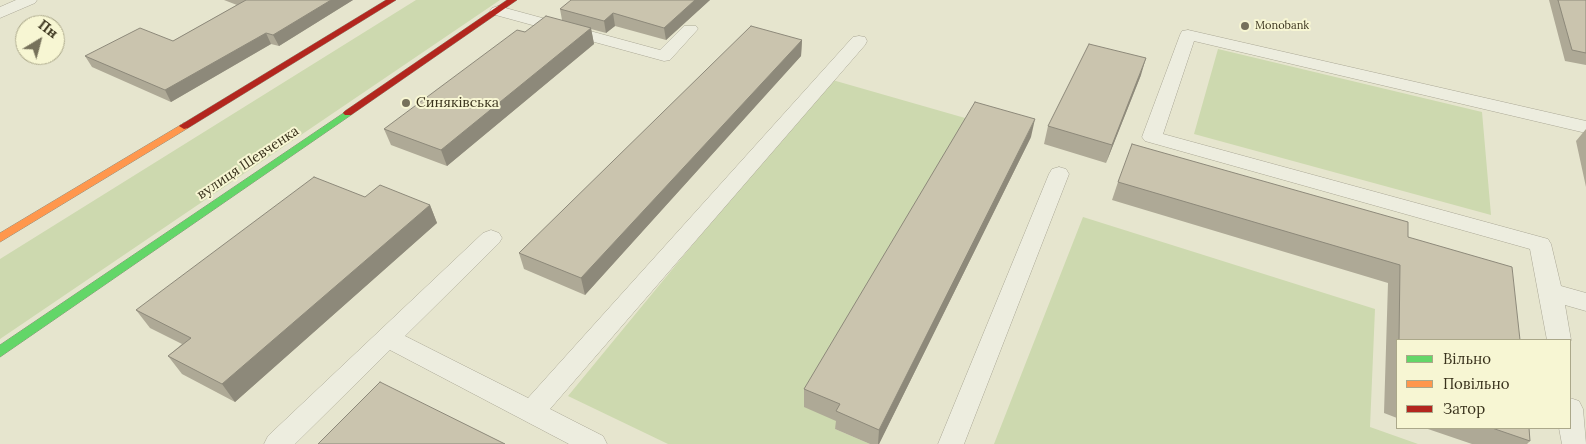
<!DOCTYPE html>
<meta charset="utf-8">
<style>
body{margin:0}
#map{position:relative;width:1586px;height:444px;overflow:hidden;background:#e6e5ce;font-family:Lora,serif}
canvas{display:block}
.legend{position:absolute;left:1396px;top:339px;width:175px;height:90px;box-sizing:border-box;background:#f7f6d3;border:1px solid #aba88a;margin:0;padding:6px 9px;list-style:none;font-size:15px;color:#3a331d}
.legend li{display:flex;align-items:center;gap:10px;height:25px}
.legend b{width:25px;border:1px solid #aba88a}
.north{position:absolute;left:15px;top:15px;width:50px;height:50px;box-sizing:border-box;background:#f7f6d3;border:1px solid #aba88a;border-radius:50%;rotate:37deg;font-size:14px;font-weight:700;line-height:20px;text-align:center;color:#3a331d}
.north::after{content:'';display:block;margin:auto;width:18px;height:22px;background:#76715b;clip-path:polygon(50% 0,100% 100%,50% 72%,0 100%)}
</style>
<div id="map">
<canvas width="1586" height="444"></canvas>
<ul class="legend">
<li><b style="height:6px;background:#63d668"></b>Вільно</li>
<li><b style="height:6px;background:#ff974d"></b>Повільно</li>
<li><b style="height:6px;background:#b3261e"></b>Затор</li>
</ul>
<div class="north">Пн</div>
</div>
<script>
const g = document.querySelector('canvas').getContext('2d');
g.lineJoin = 'round';
function fill(path, color) {
  g.fillStyle = color;
  g.fill(path, 'evenodd');
}
function shape(rows) {
  const path = new Path2D();
  for (const r of rows) {
    path.moveTo(r[0], r[1]);
    for (let i = 2; i < r.length; i += 2) path.lineTo(r[i], r[i + 1]);
  }
  return path;
}
function stroke(path, color, width, dash) {
  g.strokeStyle = color;
  g.lineWidth = width;
  g.lineCap = dash ? 'butt' : 'round';
  g.setLineDash(dash || []);
  g.stroke(path);
}
function drawText(font, color, halo, rows, align = 'center') {
  g.font = font + ' Lora,serif';
  g.lineWidth = 4;
  g.setLineDash([]);
  g.textBaseline = 'middle';
  g.strokeStyle = halo;
  g.fillStyle = color;
  for (const [text, x, y, turn = 0] of rows) {
    g.save();
    g.translate(x, y);
    g.rotate((+turn || 0) * Math.PI / 180);
    g.textAlign = isNaN(turn) ? turn : align;
    if (halo) g.strokeText(text, 0, 0);
    g.fillText(text, 0, 0);
    g.restore();
  }
}
const green = shape([
 [416,0,500,0,0,339,0,259],
 [1218,49,1482,112,1491,215,1194,134],
 [829,79,972,120,835,429,870,444,668,444,568,396],
 [1083,217,1375,309,1370,427,1418,444,994,444]
]);
const lane = shape([
 [16,0,37,0,35,3,0,18,0,7,16,0],
 [498,6,660,50,684,26,696,26,698,29,670,60,664,61,492,14,490,11,492,8,498,6],
 [1188,30,1586,121,1586,133,1194,41,1163,134,1548,239,1551,244,1561,286,1586,293,1586,311,1565,305,1571,340,1570,343,1570,340,1547,340,1530,249,1145,141,1142,137,1180,35,1182,31,1188,30],
 [859,36,865,37,867,41,865,45,550,409,603,436,607,444,569,444,390,350,295,444,264,444,268,436,483,233,491,230,499,233,502,238,499,243,405,336,528,398,853,37,859,36],
 [1059,167,1066,169,1069,174,964,444,938,444,1049,174,1052,169,1059,167],
 [1570,398,1579,401,1583,409,1586,444,1562,444,1559,428,1570,428,1570,398]
]);
const fast = shape([
 [348,110,353,113,351,115,0,357,0,345,348,110]
]);
const slow = shape([
 [184,123,189,126,188,128,0,242,0,233,184,123]
]);
const jam = shape([
 [386,0,396,0,188,128,184,129,179,126,386,0],
 [507,0,517,0,351,115,345,115,343,113,345,111,507,0]
]);
const wall = shape([
 [224,0,353,0,279,46,271,44,171,102,92,67,85,56,173,41,237,5],
 [710,0,666,40,615,26,606,33,591,29,594,44,447,166,391,145,384,129,525,32,562,20,560,9],
 [1549,0,1586,0,1586,65,1565,61],
 [802,40,801,56,585,295,524,269,519,253],
 [1141,75,1106,163,1044,144,1048,126],
 [1586,129,1586,187,1576,141],
 [1031,137,879,444,870,444,835,429,836,421,804,407,804,389],
 [1118,182,1408,237,1520,340,1397,340,1397,418,1384,413,1388,283,1112,200],
 [365,197,430,205,437,223,235,402,182,374,168,356,182,344,150,328,136,310],
 [1425,428,1529,428,1530,441,1527,444,1472,444]
]);
const shadedWall = shape([
 [331,0,353,0,279,46,273,35],
 [695,0,710,0,666,40,664,28],
 [613,13,615,26,606,33,604,21],
 [591,28,594,44,447,166,441,150],
 [266,33,271,44,171,102,165,90],
 [802,40,801,56,585,295,581,278],
 [1146,58,1141,75,1106,163,1112,145],
 [1035,119,1031,137,879,444,878,444,879,430],
 [430,205,437,223,235,402,222,384]
]);
const building = shape([
 [246,0,331,0,273,35,266,33,165,90,85,56,140,28,173,41,246,0],
 [571,0,695,0,664,28,613,13,604,21,560,9,571,0],
 [1558,0,1586,0,1586,53,1572,50,1558,0],
 [546,16,591,28,441,150,384,129,517,30,525,32,546,16],
 [751,26,802,40,581,278,519,253,751,26],
 [1089,44,1146,58,1112,145,1048,126,1089,44],
 [975,102,1035,119,879,430,836,411,840,404,804,389,975,102],
 [1132,144,1408,222,1408,237,1512,267,1520,340,1399,340,1400,265,1118,182,1132,144],
 [314,177,365,197,380,185,430,205,222,384,168,356,191,338,136,310,314,177],
 [380,382,505,444,318,444,380,382],
 [1492,428,1529,428,1530,441,1492,428]
]);
const markers = [
 [1245,26,5,"#76715b"],
 [406,103,5,"#76715b"]
];
const farPoinames = [
 ["Monobank",1255,26]
];
const poiNames = [
 ["Синяківська",416,103]
];
const streetNames = [
 ["вулиця Шевченка",248,163,-34]
];
fill(green, '#cdd9af');
stroke(lane, '#aba896', 1);
stroke(fast, '#908e7d', 1);
stroke(slow, '#908e7d', 1);
stroke(jam, '#908e7d', 1);
fill(lane, '#ededdf');
fill(fast, '#63d668');
fill(slow, '#ff974d');
fill(jam, '#b3261e');
fill(wall, '#aea996');
fill(shadedWall, '#8d897a');
fill(building, '#cac4ae');
stroke(building, '#8d897a', 1);
for (const [x, y, r, color] of markers) {
  const dot = new Path2D();
  dot.arc(x, y, r, 0, 2 * Math.PI);
  g.fillStyle = color;
  g.fill(dot);
  stroke(dot, '#f7f6d3', 2);
}
drawText('11px', '#3a331d', '#f7f6d3', farPoinames, 'left');
drawText('14px', '#3a331d', '#f7f6d3', poiNames, 'left');
drawText('14px', '#3a331d', '#f7f6d3', streetNames);
</script>
